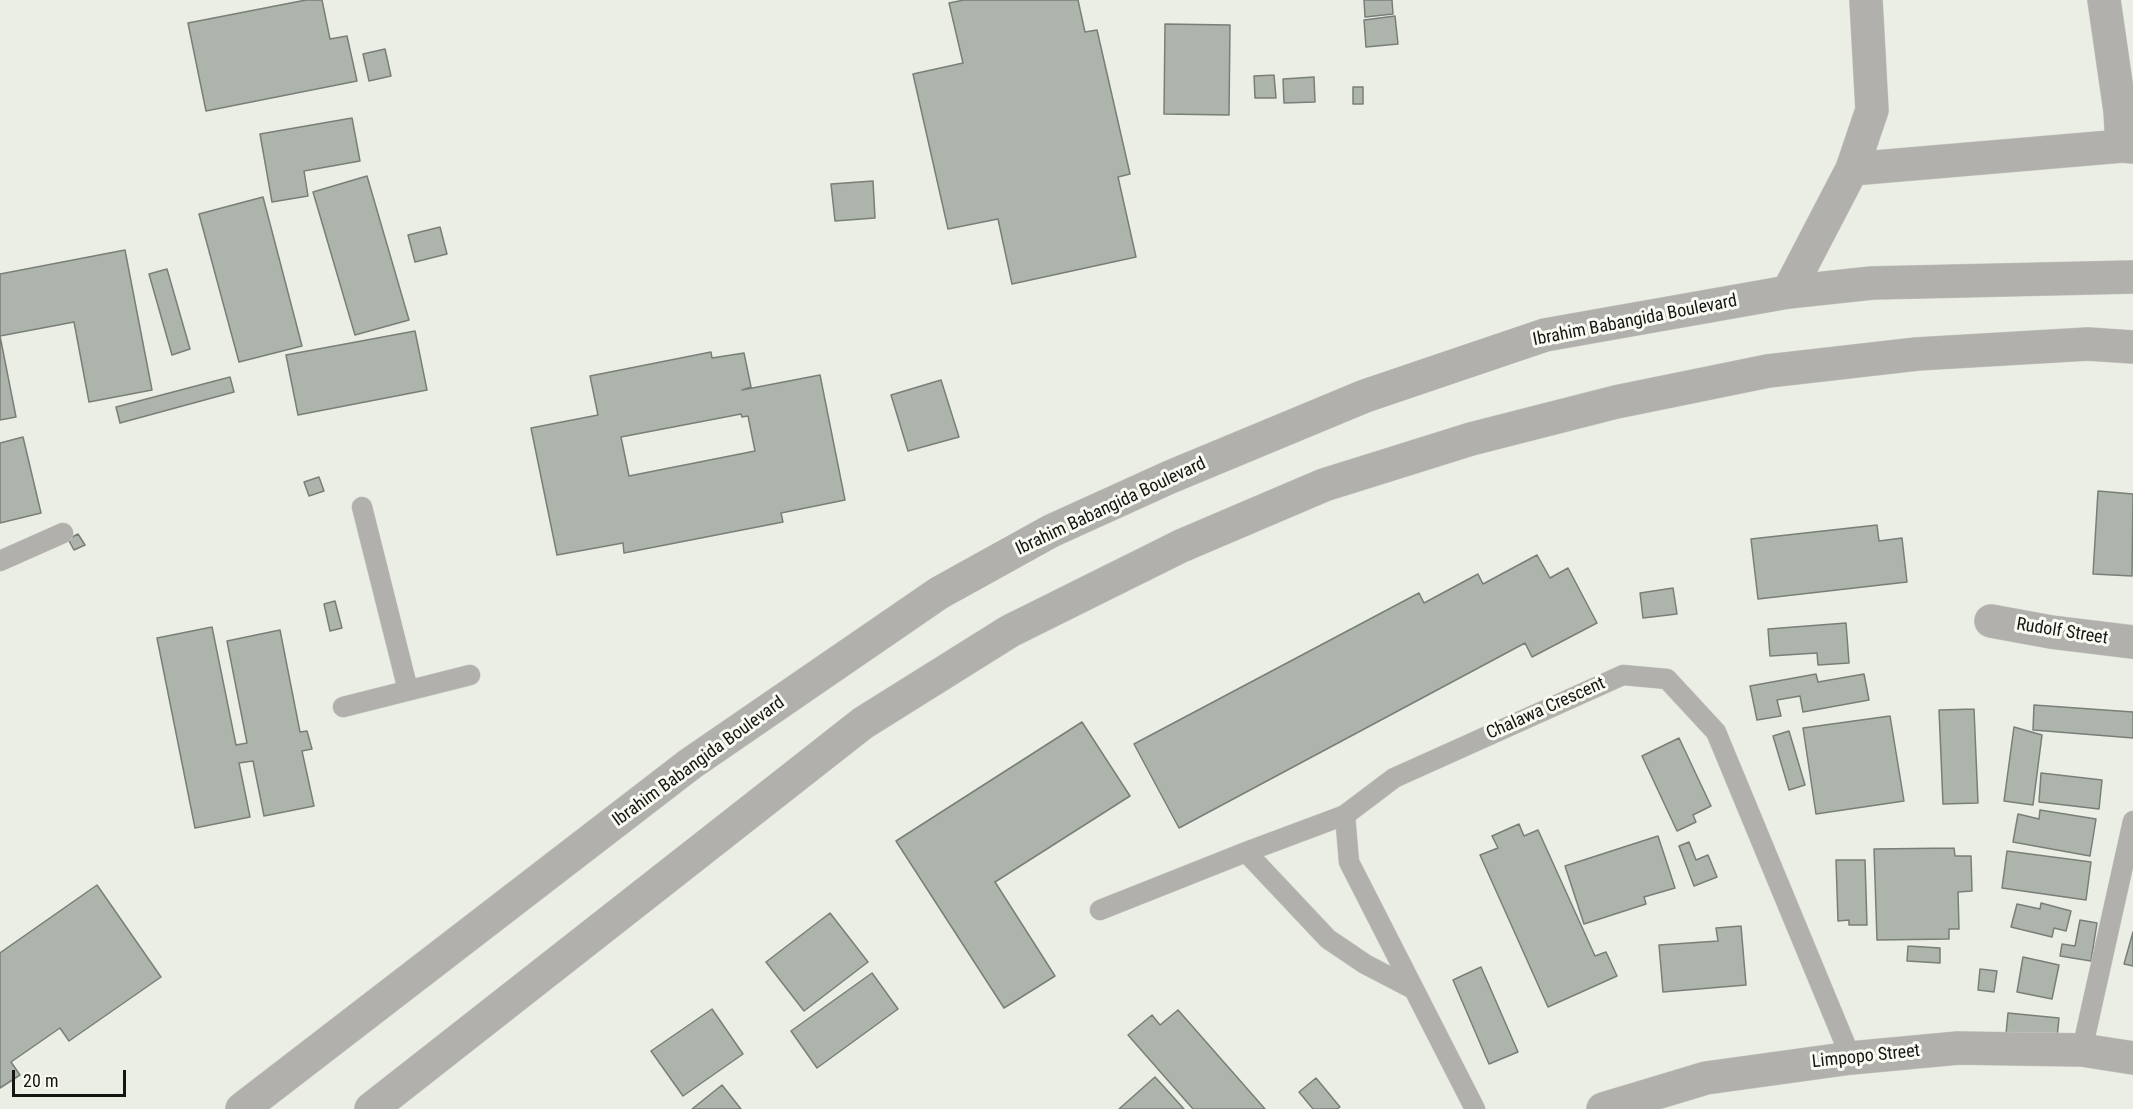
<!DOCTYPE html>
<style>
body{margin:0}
#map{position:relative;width:2133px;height:1109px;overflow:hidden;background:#ebeee5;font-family:"Roboto Condensed",sans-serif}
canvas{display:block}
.scale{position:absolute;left:12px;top:1070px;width:114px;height:27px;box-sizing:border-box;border:3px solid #151613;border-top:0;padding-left:8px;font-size:18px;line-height:21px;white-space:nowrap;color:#151613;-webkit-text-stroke:4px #f9fbf2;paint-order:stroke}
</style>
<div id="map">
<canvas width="2133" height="1109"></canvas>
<div class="scale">20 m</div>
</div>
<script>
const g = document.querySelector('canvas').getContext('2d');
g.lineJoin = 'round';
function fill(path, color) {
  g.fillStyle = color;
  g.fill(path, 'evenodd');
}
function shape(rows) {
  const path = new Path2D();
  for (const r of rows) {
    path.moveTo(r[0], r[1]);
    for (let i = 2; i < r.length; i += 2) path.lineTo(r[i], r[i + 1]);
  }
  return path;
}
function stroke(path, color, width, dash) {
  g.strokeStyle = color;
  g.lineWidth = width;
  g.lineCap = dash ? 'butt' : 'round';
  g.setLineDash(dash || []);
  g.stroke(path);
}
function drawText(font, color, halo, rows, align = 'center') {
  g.font = font + ' "Roboto Condensed",sans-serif';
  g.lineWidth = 6;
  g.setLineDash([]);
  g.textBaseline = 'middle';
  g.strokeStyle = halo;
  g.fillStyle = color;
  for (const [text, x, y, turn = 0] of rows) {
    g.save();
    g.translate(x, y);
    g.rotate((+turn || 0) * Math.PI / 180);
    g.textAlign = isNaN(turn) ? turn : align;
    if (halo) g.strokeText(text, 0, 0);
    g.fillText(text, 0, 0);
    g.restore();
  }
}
const building = shape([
 [306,0,322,0,330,39,347,36,357,81,206,111,188,23,306,0],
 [964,0,1078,0,1085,32,1097,30,1130,174,1118,177,1136,257,1012,284,998,219,948,229,913,74,963,63,949,3,964,0],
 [1364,0,1392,0,1393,14,1365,17,1364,0],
 [1395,16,1398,44,1366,47,1364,20,1395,16],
 [1165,24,1230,25,1229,115,1164,114,1165,24],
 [385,49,391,76,369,81,363,54,385,49],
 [1274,75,1276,98,1255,98,1254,76,1274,75],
 [1314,77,1315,102,1284,103,1283,79,1314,77],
 [1353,87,1363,87,1363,104,1353,104,1353,87],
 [352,118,360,161,304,171,308,196,272,202,260,134,352,118],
 [367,176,409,320,355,335,313,192,367,176],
 [873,181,875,218,835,221,831,184,873,181],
 [263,197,302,346,239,362,199,214,263,197],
 [440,227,447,254,415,262,408,235,440,227],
 [125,250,152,390,89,402,74,322,0,336,16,417,0,420,0,274,125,250],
 [167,269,190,349,172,355,149,274,167,269],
 [415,331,427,390,298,415,286,355,415,331],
 [711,352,712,358,744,353,751,387,742,390,820,375,845,500,781,513,783,522,624,553,623,543,557,555,531,428,598,415,590,376,711,352],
 [741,414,742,417,748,416,755,451,629,476,621,437,741,414],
 [230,377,234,392,120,423,116,407,230,377],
 [941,380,959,437,908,451,891,395,941,380],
 [23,437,41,513,0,523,0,443,23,437],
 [319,477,324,491,309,496,304,482,319,477],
 [2098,491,2133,494,2132,576,2093,574,2098,491],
 [1877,525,1879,541,1902,538,1907,582,1758,599,1751,539,1877,525],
 [78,534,85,545,74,550,68,539,78,534],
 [1537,555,1550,578,1568,568,1597,623,1532,657,1525,643,1179,828,1134,744,1419,593,1424,603,1478,574,1483,584,1537,555],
 [1673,588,1677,614,1643,618,1640,593,1673,588],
 [335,601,342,628,330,631,324,604,335,601],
 [1846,623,1849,663,1818,665,1817,653,1770,656,1768,629,1846,623],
 [212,627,236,745,247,743,227,641,280,630,300,732,307,731,312,749,302,751,314,806,264,816,253,761,239,763,250,817,195,828,157,638,212,627],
 [1816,674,1818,682,1864,674,1869,700,1803,712,1800,696,1777,700,1781,716,1757,720,1750,686,1816,674],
 [2034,705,2133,712,2133,738,2033,730,2034,705],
 [1974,709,1978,803,1943,804,1939,710,1974,709],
 [1890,716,1904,801,1816,814,1803,728,1890,716],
 [1082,722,1130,796,995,882,1055,976,1004,1008,896,841,1082,722],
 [2014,727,2042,735,2033,805,2004,801,2014,727],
 [1789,731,1805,785,1789,790,1773,736,1789,731],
 [1679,738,1711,806,1693,815,1696,822,1677,831,1642,756,1679,738],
 [2041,773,2102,780,2099,809,2039,802,2041,773],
 [2040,810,2096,819,2090,856,2013,842,2018,814,2039,819,2040,810],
 [1519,824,1524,836,1538,830,1595,956,1606,952,1617,976,1548,1007,1480,855,1498,848,1492,836,1519,824],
 [1658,836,1675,888,1644,897,1646,904,1584,924,1565,866,1658,836],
 [1689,842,1696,860,1708,855,1717,877,1694,886,1679,846,1689,842],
 [1954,848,1955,856,1971,856,1972,891,1958,892,1959,929,1949,929,1949,939,1877,940,1874,849,1954,848],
 [2007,851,2091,862,2086,900,2002,888,2007,851],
 [1836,860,1865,860,1867,925,1849,925,1849,920,1838,921,1836,860],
 [97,885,161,977,69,1041,60,1028,11,1062,20,1075,0,1088,0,953,97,885],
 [2041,903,2071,911,2066,931,2054,928,2052,937,2011,927,2017,904,2040,909,2041,903],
 [830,913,868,962,804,1011,766,962,830,913],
 [2080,920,2097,923,2091,961,2060,956,2062,944,2075,946,2080,920],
 [1741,926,1746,985,1663,992,1659,945,1718,941,1716,928,1741,926],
 [2133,932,2133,966,2124,964,2133,932],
 [1908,946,1940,948,1940,963,1907,961,1908,946],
 [2023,957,2059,965,2052,999,2017,992,2023,957],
 [1481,967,1518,1052,1489,1064,1453,980,1481,967],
 [1980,969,1997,971,1994,992,1978,990,1980,969],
 [872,973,898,1009,817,1068,791,1031,872,973],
 [712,1009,743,1054,683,1096,651,1051,712,1009],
 [1178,1010,1265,1109,1193,1109,1128,1035,1152,1015,1160,1025,1178,1010],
 [2008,1013,2059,1018,2057,1038,2006,1034,2008,1013],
 [1155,1077,1184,1109,1119,1109,1155,1077],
 [1316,1078,1340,1107,1337,1109,1313,1109,1299,1092,1316,1078],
 [722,1085,741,1109,692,1109,722,1085]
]);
const service = shape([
 [362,507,408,690],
 [0,561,63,533],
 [343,707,470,675],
 [1246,852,1328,939,1365,964,1413,989],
 [1100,910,1246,852,1345,815],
 [2082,1050,2133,821],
 [1475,1109,1349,862,1345,815,1394,778,1623,675,1667,679,1716,732,1851,1058]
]);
const minor = shape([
 [2104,0,2120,111,2122,146,2133,147],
 [1852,169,2122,146],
 [1788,292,1852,169,1872,110,1866,0],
 [1991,621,2051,632,2133,642],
 [1603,1109,1706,1078,1851,1058,1958,1048,2082,1050,2133,1058]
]);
const tertiary = shape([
 [242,1109,690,764,939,593,1051,531,1170,477,1365,396,1545,335,1788,292,1872,283,2133,277],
 [371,1109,863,723,1010,631,1181,546,1324,485,1471,439,1616,402,1768,371,1917,354,2088,344,2133,347]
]);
const streetNames = [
 ["Ibrahim Babangida Boulevard",1635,321,-11],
 ["Ibrahim Babangida Boulevard",1111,507,-25],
 ["Rudolf Street",2062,632,9],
 ["Chalawa Crescent",1546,709,-24],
 ["Ibrahim Babangida Boulevard",699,762,-36],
 ["Limpopo Street",1866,1057,-6]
];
fill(building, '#adb4ac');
stroke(building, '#797f78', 1.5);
stroke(service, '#c9cbc3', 21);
stroke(minor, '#c9cbc3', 34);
stroke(tertiary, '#c9cbc3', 34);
stroke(service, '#b1b0ac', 20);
stroke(minor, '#b1b0ac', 33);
stroke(tertiary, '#b1b0ac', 33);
drawText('18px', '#151613', '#f9fbf2', streetNames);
</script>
